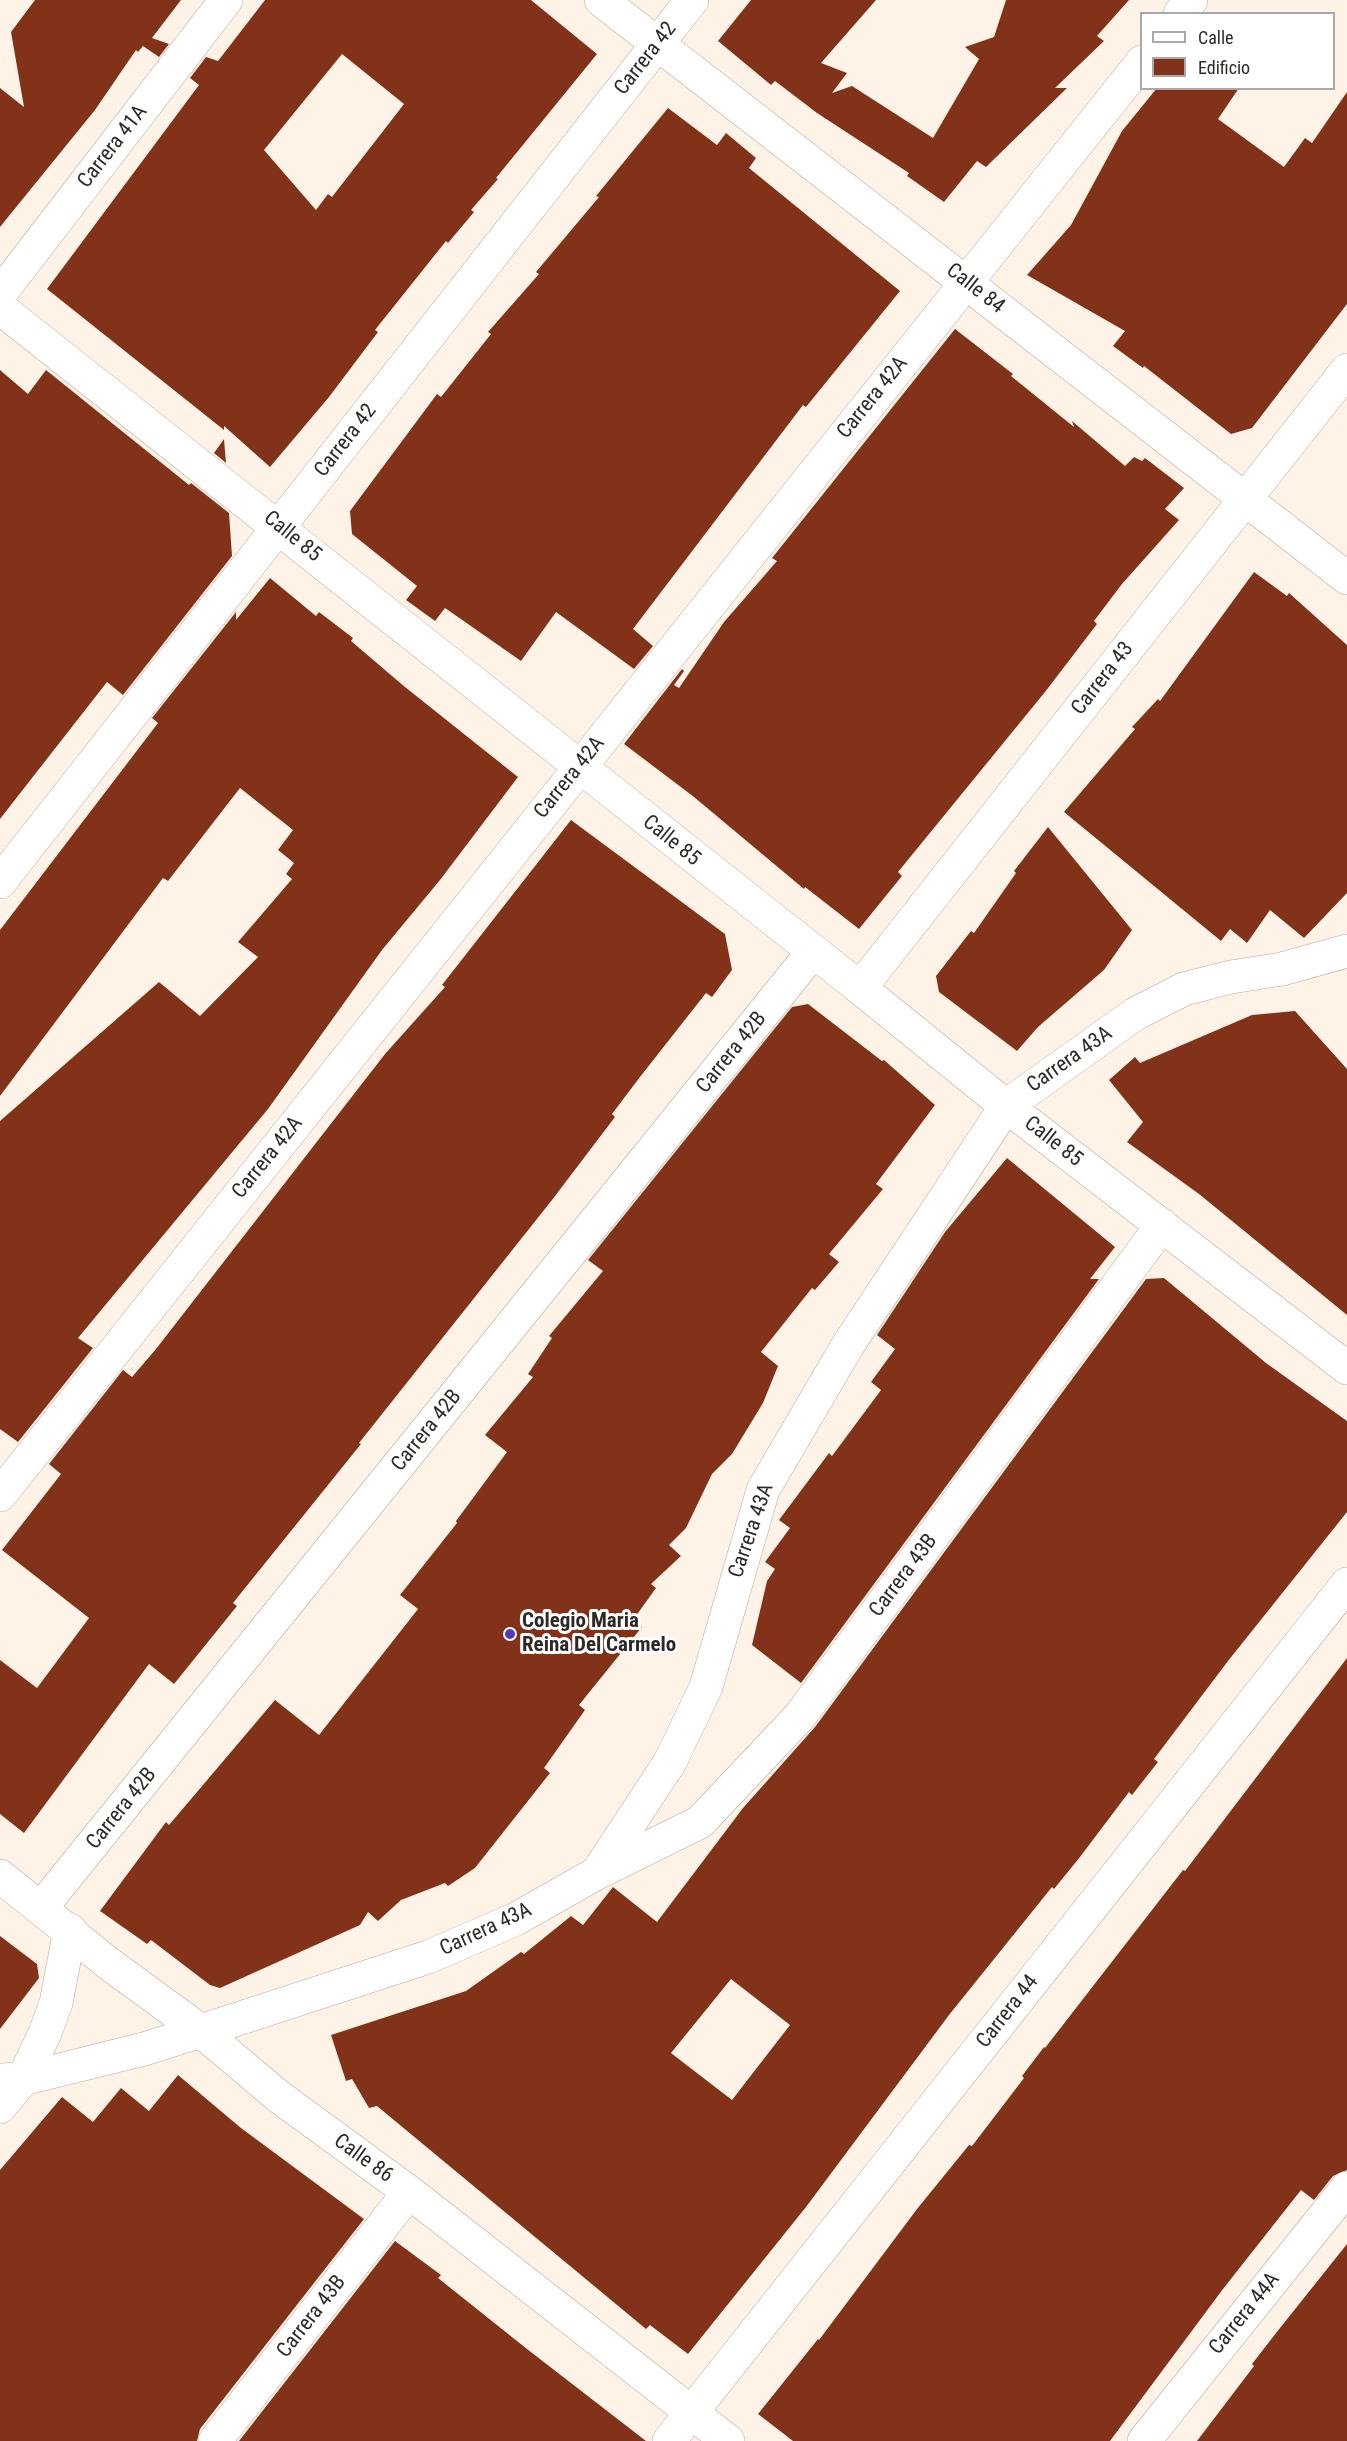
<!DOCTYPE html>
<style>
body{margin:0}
#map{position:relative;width:1347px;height:2441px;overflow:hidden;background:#fff3e8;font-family:"Roboto Condensed",sans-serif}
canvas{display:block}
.legend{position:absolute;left:1140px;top:12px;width:195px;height:78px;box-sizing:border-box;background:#fff;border:2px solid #aba9a8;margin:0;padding:8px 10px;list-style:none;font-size:18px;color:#2d2925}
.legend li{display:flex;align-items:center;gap:12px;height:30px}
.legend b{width:30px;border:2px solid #aba9a8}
</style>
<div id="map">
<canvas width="1347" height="2441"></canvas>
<ul class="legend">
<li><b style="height:8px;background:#fff"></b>Calle</li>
<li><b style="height:16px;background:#813218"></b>Edificio</li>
</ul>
</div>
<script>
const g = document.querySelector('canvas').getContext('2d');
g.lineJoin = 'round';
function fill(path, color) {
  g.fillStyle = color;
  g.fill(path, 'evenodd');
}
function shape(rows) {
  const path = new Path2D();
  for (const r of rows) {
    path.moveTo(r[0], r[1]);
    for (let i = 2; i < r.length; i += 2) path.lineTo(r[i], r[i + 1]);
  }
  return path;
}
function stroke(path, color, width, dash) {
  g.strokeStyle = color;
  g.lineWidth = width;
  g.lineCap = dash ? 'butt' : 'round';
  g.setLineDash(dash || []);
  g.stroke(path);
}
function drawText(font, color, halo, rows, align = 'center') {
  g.font = font + ' "Roboto Condensed",sans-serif';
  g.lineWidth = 6;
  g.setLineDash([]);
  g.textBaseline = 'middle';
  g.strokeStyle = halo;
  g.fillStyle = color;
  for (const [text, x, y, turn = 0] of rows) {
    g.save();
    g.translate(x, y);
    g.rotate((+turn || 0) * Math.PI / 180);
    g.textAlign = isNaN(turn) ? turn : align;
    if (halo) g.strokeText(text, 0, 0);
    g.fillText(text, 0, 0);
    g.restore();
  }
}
const building = shape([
 [35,0,181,0,152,38,169,44,159,57,143,46,138,52,136,50,95,110,0,227,0,88,24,107,11,32],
 [265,0,531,0,597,54,496,178,498,179,471,210,474,212,448,243,446,241,375,330,378,332,329,397,270,467,224,426,224,430,47,289,199,85,190,78,206,57,218,61],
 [342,54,404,104,332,197,328,194,316,210,264,150],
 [751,0,876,0,821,63,847,73,832,93,852,86,933,138,979,59,965,47,994,37,1006,0,1129,0,1097,36,1104,41,1055,88,1067,88,986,167,977,161,944,202,907,176,909,173,817,113,775,81,771,85,718,41],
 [1157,88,1239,88,1218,119,1284,167,1305,138,1312,143,1347,92,1347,304,1252,428,1231,434,1144,366,1143,368,1113,346,1125,331,1027,275,1071,225,1122,131],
 [668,108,717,145,726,133,756,158,749,168,900,291,806,407,803,405,633,629,653,646,634,669,556,612,521,661,445,608,435,621,406,600,417,586,352,534,350,511,437,394,441,397,491,334,488,332,539,274,536,272,599,197,596,196],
 [955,329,1013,374,1011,376,1074,427,1072,421,1125,466,1134,457,1142,461,1145,458,1184,488,1165,509,1179,520,1122,584,1094,621,1097,624,1045,692,898,872,902,876,859,929,805,887,804,889,694,797,624,744,682,669,684,671,674,685,679,688,724,622,777,561,772,558],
 [0,370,28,394,46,370,189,485,191,483,229,513,232,556,123,695,107,682,0,819],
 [224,439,226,463,214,453],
 [1254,572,1287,596,1289,593,1347,645,1347,893,1304,938,1270,910,1247,943,1230,929,1221,941,1064,812,1135,729,1132,727,1158,699,1160,701],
 [270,578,316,616,319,612,353,638,351,641,405,687,518,777,440,880,382,950,268,1109,78,1338,93,1348,18,1442,0,1429,0,1121,159,982,200,1016,258,957,238,942,292,879,286,874,294,863,278,850,293,830,240,788,168,881,163,878,0,1096,0,930,158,723,152,718,236,612,236,620],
 [571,820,725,934,732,970,712,997,706,993,640,1077,612,1114,615,1117,552,1200,359,1443,361,1444,233,1603,237,1606,174,1684,149,1664,24,1833,0,1814,0,1660,37,1688,89,1618,2,1550,61,1474,49,1464,123,1370,132,1377,156,1349,385,1054,445,987,442,985],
 [1048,827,1132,930,1104,970,1038,1027,1017,1051,939,992,936,976,971,931,974,933,1016,873,1014,871],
 [808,1004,882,1061,884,1060,935,1105,876,1184,883,1189,829,1254,839,1262,815,1290,812,1288,761,1352,778,1366,763,1403,732,1454,712,1474,686,1528,669,1545,681,1556,651,1584,656,1588,633,1620,642,1627,579,1705,585,1710,544,1768,550,1773,475,1868,448,1886,445,1883,401,1900,378,1921,368,1912,360,1925,220,1988,210,1985,151,1940,147,1944,100,1911,166,1822,169,1825,275,1700,319,1735,418,1609,400,1595,457,1523,456,1521,507,1452,485,1435,533,1377,528,1374,552,1338,549,1336,603,1271,588,1260,792,1007],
 [1295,1011,1347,1069,1347,1315,1199,1194,1127,1142,1143,1122,1109,1080,1135,1057,1140,1063,1252,1015],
 [1007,1158,1115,1247,1090,1279,1099,1279,801,1683,752,1645,767,1581,775,1569,765,1562,790,1528,779,1520,829,1453,832,1456,881,1390,871,1382,895,1349,877,1335,945,1232],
 [1164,1278,1266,1363,1347,1421,1347,1512,1228,1661,1154,1759,1158,1762,1132,1795,1129,1792,1080,1857,1054,1889,1052,1887,949,2015,806,2207,688,2354,650,2325,646,2329,377,2106,369,2108,352,2079,346,2081,331,2035,466,1991,521,1952,524,1954,571,1916,583,1925,613,1887,657,1922,743,1808,815,1727,1146,1279],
 [731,1979,790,2025,732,2100,671,2053],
 [1347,1658,1347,2170,1333,2176,1314,2200,1301,2190,1223,2289,1110,2441,793,2441,758,2414,818,2339,819,2340,917,2209,969,2145,972,2146,1024,2078,1022,2076,1044,2047,1045,2048,1183,1870,1185,1871],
 [0,1936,37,1964,39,1978,0,2029],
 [178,2075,241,2128,364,2219,200,2429,197,2441,0,2441,0,2170,62,2097,93,2122,121,2088,149,2111],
 [395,2241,441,2275,438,2278,527,2349,646,2441,239,2441],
 [1347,2244,1347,2441,1197,2441,1254,2366,1252,2364,1276,2333]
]);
const minor = shape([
 [1180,14,1191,0],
 [0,294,226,0],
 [0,308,860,988],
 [0,882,692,0],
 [1347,951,1282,969,1231,977,1184,989,1135,1014,1006,1106,1347,1368],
 [0,1495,1142,62],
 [597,1873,700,1822,800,1716,1162,1225],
 [0,1876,108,1963,201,2031,278,2096,409,2192,728,2441],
 [41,1908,812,953],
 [0,2080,23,2079,144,2049,201,2031],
 [0,2107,23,2079,45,2033,56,2003,70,1930],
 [215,2441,409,2192],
 [669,2441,1347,1584],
 [1144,2441,1347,2188]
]);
const tertiary = shape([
 [601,0,1347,578],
 [201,2031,428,1957,516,1919,597,1873,670,1762,706,1687,763,1490,848,1345,1006,1106,860,988,1347,370]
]);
const markers = [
 [510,1634,6,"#543bb3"]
];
const streetNames = [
 ["Carrera 42",646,59,-52],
 ["Carrera 41A",113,147,-52],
 ["Calle 84",975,289,38],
 ["Carrera 42A",873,398,-51],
 ["Carrera 42",346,441,-52],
 ["Calle 85",292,537,39],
 ["Carrera 43",1103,679,-52],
 ["Carrera 42A",570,778,-51],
 ["Calle 85",671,841,39],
 ["Carrera 42B",732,1053,-51],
 ["Carrera 43A",1070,1060,-35],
 ["Calle 85",1053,1142,38],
 ["Carrera 42A",268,1158,-51],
 ["Carrera 42B",427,1431,-51],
 ["Carrera 43A",752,1531,-71],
 ["Carrera 43B",904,1576,-53],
 ["Carrera 42B",122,1809,-51],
 ["Carrera 43A",486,1930,-25],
 ["Carrera 44",1008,2012,-52],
 ["Calle 86",363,2159,36],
 ["Carrera 44A",1245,2314,-51],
 ["Carrera 43B",312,2317,-52]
];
const poiNames = [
 ["Colegio Maria",522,1622],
 ["Reina Del Carmelo",522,1646]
];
fill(building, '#813218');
stroke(minor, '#b4a99e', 34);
stroke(tertiary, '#b4a99e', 34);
stroke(minor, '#fff', 33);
stroke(tertiary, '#fff', 33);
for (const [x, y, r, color] of markers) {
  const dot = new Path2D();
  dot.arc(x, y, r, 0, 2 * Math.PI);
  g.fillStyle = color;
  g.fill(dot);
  stroke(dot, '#fff', 2);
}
drawText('21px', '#2d2925', '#fff', streetNames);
drawText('bold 21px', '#2d2925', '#fff', poiNames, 'left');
</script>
